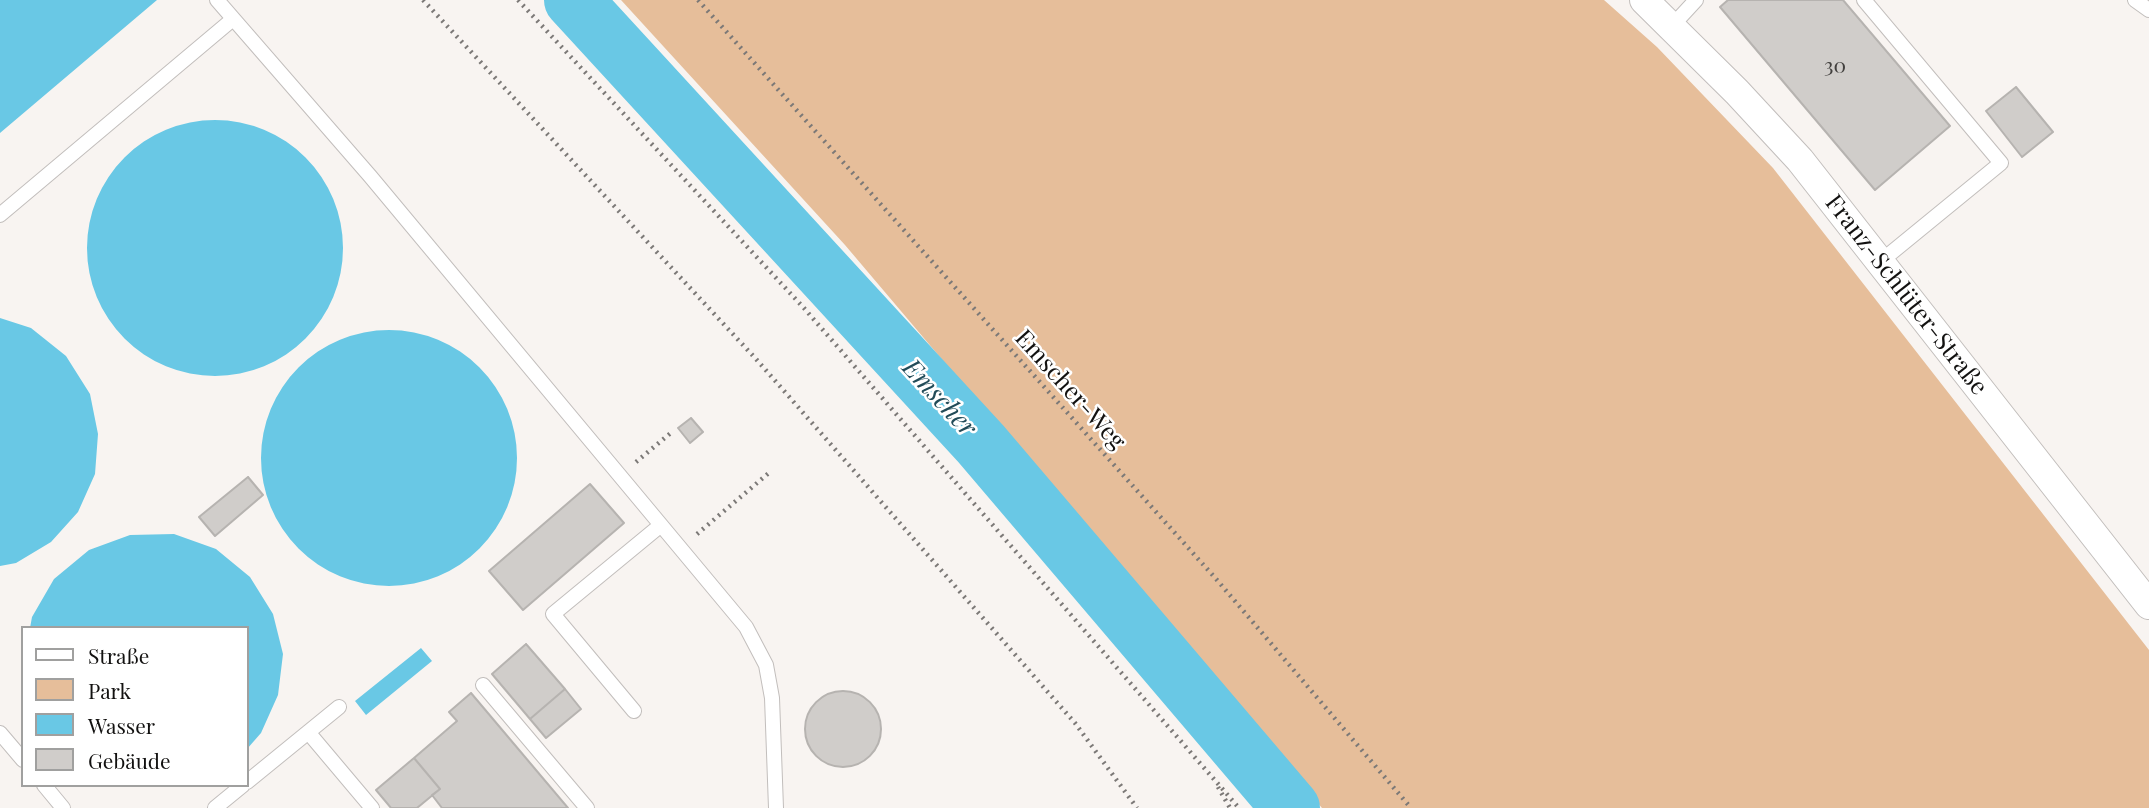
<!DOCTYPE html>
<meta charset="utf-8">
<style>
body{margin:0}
#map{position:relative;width:2149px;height:808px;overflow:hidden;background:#f8f4f1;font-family:"Playfair Display",serif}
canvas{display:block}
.legend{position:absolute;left:21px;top:626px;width:228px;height:161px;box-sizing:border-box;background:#fff;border:2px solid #a0a09f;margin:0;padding:9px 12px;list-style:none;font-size:21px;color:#121110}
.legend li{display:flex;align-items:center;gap:14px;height:35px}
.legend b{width:35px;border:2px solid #a0a09f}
</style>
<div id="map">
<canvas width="2149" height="808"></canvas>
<ul class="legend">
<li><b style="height:9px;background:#fff"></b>Straße</li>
<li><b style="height:19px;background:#e6be9a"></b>Park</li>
<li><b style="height:19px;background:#69c8e5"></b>Wasser</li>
<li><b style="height:19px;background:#d0cdca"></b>Gebäude</li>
</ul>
</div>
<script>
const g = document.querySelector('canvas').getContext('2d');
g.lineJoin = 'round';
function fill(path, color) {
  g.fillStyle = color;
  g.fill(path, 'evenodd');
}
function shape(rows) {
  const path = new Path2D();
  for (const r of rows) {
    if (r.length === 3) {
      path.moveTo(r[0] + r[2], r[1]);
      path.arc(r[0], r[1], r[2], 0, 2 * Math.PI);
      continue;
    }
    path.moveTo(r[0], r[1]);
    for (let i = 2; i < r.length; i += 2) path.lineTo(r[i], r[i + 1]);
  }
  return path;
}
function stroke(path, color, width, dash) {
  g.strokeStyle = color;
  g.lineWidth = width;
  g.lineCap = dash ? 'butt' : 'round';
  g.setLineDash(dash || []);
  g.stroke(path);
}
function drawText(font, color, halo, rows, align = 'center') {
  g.font = font + ' "Playfair Display",serif';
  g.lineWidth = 5;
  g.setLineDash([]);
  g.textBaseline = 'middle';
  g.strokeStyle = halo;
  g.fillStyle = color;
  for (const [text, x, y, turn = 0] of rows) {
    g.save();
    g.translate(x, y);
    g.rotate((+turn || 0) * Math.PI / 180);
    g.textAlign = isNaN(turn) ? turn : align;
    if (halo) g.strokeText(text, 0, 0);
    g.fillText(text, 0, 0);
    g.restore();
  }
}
const green = shape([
 [621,0,1604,0,1657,47,1773,168,2149,650,2149,808,1322,808,845,245]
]);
const water = shape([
 [0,0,157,0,0,133],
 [215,248,128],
 [0,318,31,328,66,356,90,394,98,434,95,474,78,512,51,542,16,563,0,566],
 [389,458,128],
 [174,534,216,549,250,577,273,614,283,654,278,695,261,733,247,749,247,628,30,628,32,617,54,579,89,550,130,535],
 [421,648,432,661,366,715,355,701]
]);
const river = shape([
 [573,0,981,444,1291,808]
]);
const building = shape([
 [1728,0,1843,0,1950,126,1875,190,1720,7,1728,0],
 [2016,87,2053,132,2022,157,1986,111,2016,87],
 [691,418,703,432,690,443,678,428,691,418],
 [248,477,263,495,215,536,199,517,248,477],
 [590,484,624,523,523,610,489,571,590,484],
 [526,644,565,689,530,719,492,674,526,644],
 [565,689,581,709,546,738,530,719,565,689],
 [843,729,38],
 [471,693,568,808,442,808,432,795,440,789,414,758,457,721,449,712,471,693],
 [414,758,440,789,417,808,391,808,376,790,414,758]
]);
const path = shape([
 [423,0,756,359,1075,723,1137,808],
 [518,0,803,307,1239,808],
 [698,0,1217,580,1411,808],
 [636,462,672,432],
 [697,534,770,472],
 [1218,787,1230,808]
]);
const service = shape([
 [217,0,370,176,746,627,766,665,772,698,776,808],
 [1864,0,2001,163,1880,262],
 [2135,0,2149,10],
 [1672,26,1696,0],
 [0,215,233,19],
 [483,685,587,808],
 [634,711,553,614,661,525],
 [308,732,372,808],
 [0,733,23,760],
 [247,782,339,707],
 [44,785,63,808],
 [215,808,243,785]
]);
const minor = shape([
 [1644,0,1737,92,1800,160,2149,605]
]);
const numberNames = [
 ["30",1835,66]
];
const streetNames = [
 ["Franz-Schlüter-Straße",1906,295,52],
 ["Emscher-Weg",1070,390,48]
];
const waterNames = [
 ["Emscher",939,398,47]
];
fill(green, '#e6be9a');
fill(water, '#69c8e5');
stroke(river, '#69c8e5', 58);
fill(building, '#d0cdca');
stroke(building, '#b6b3b0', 2);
stroke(service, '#c2bebc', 16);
stroke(minor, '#c2bebc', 30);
stroke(path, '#7c7977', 4.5, [2, 5]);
stroke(service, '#fff', 14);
stroke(minor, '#fff', 28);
drawText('21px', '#42403e', null, numberNames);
drawText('24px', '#121110', '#fff', streetNames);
drawText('italic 26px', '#214b58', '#fff', waterNames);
</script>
